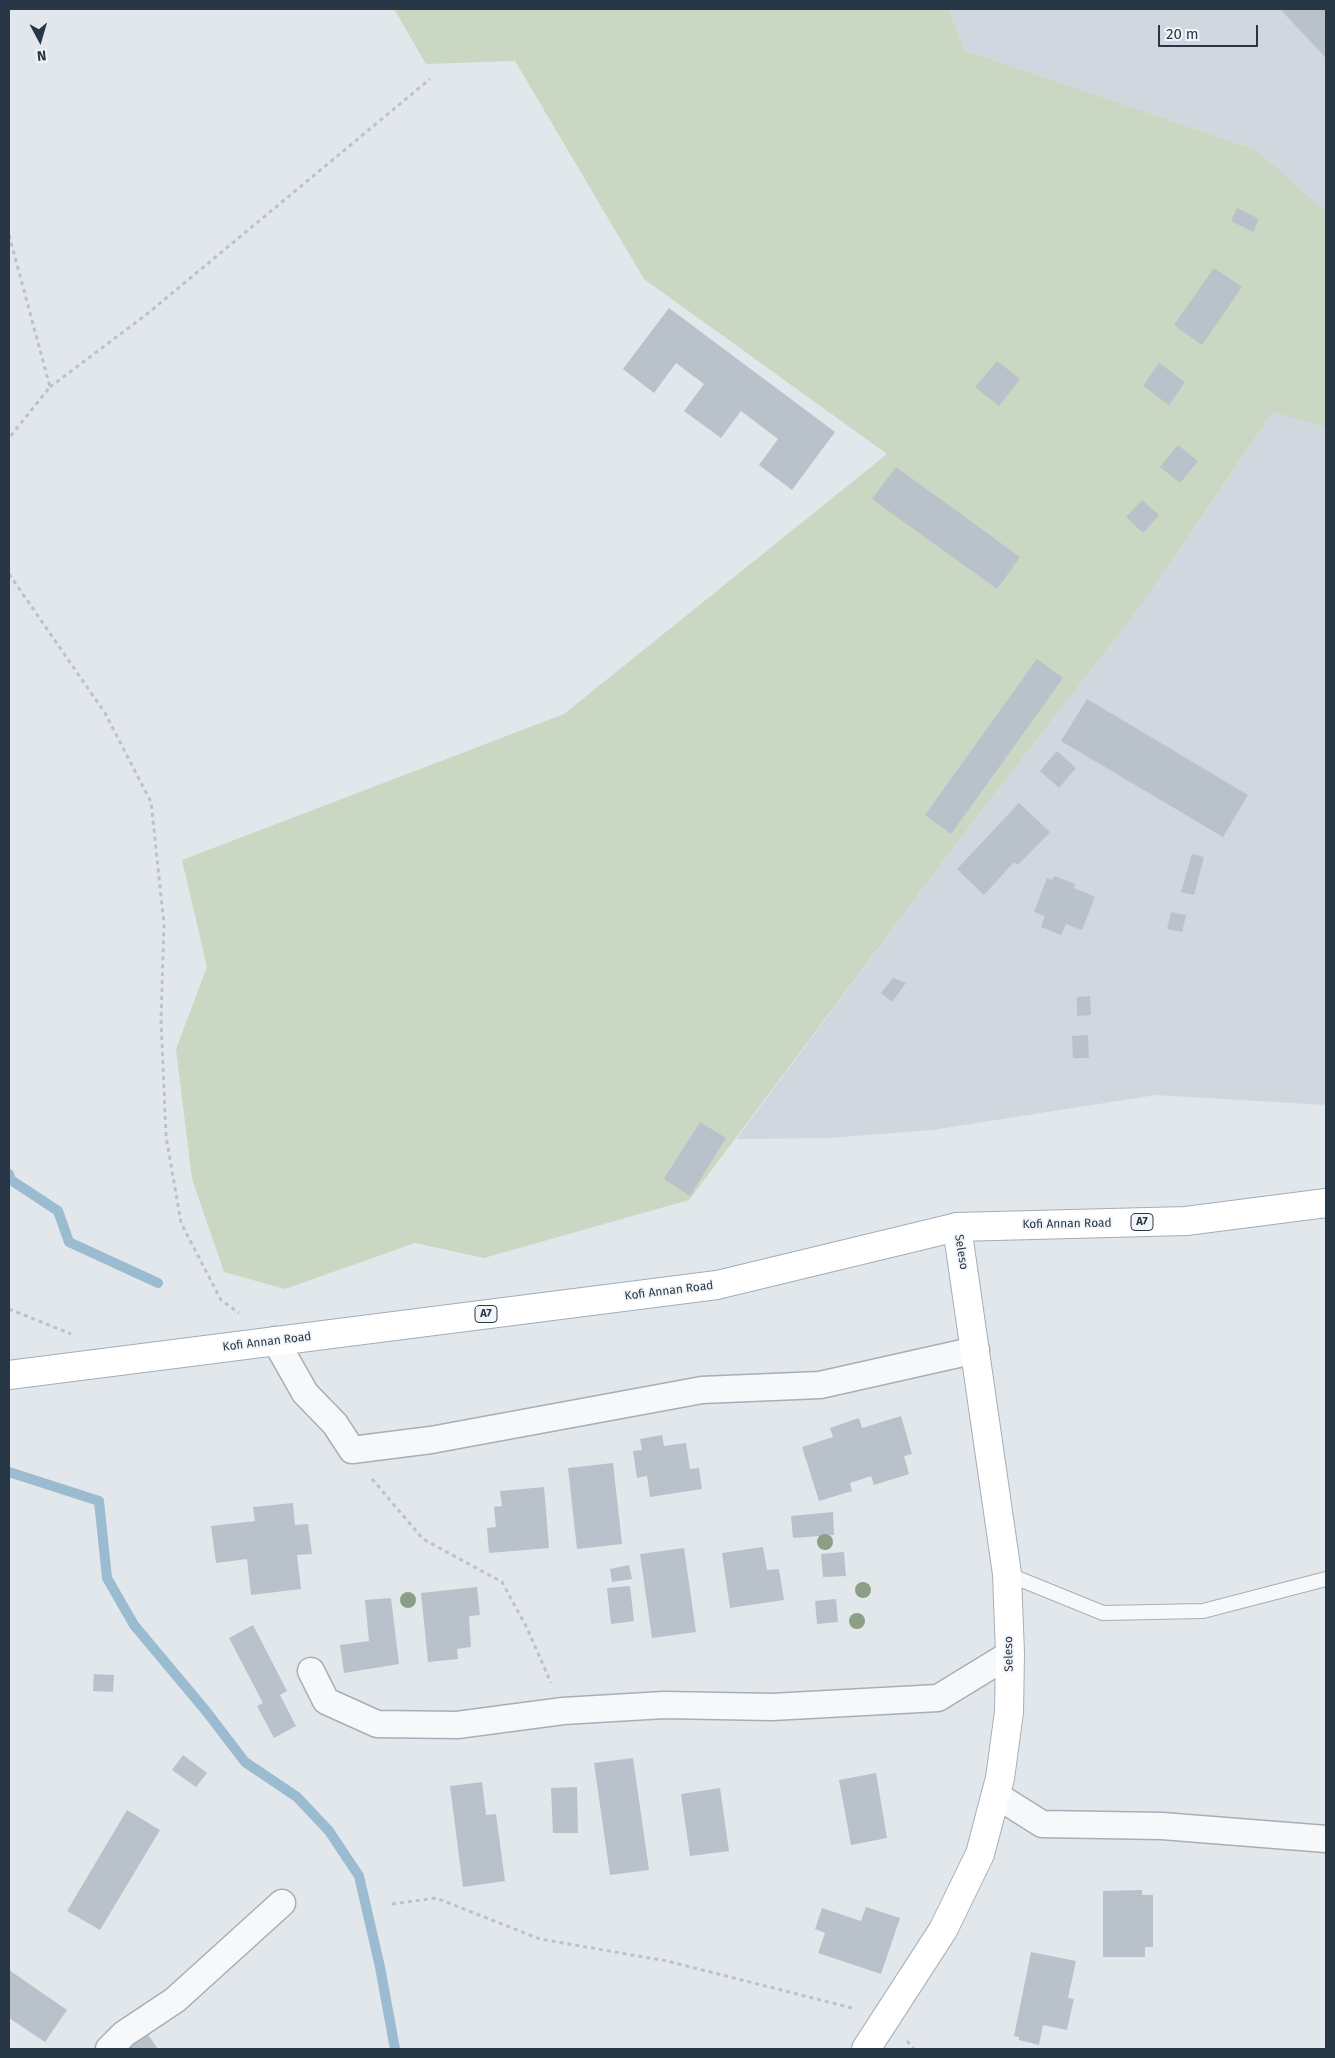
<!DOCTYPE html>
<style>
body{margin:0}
#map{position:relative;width:1335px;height:2058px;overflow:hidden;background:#e2e7ec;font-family:"Fira Sans",sans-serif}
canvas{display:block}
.frame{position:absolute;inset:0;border:10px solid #283746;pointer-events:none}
.north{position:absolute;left:15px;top:15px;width:50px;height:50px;-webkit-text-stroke:4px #f3f6f9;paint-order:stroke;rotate:174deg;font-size:14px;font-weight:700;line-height:20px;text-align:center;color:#283746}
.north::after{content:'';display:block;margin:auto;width:18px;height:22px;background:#283746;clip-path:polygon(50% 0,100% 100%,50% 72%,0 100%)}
.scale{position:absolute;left:1158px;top:25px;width:100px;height:22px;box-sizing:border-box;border:2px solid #283746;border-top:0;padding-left:6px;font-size:15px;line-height:18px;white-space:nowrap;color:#283746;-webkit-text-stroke:4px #f3f6f9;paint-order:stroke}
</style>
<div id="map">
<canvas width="1335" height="2058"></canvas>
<div class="frame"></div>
<div class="north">N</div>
<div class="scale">20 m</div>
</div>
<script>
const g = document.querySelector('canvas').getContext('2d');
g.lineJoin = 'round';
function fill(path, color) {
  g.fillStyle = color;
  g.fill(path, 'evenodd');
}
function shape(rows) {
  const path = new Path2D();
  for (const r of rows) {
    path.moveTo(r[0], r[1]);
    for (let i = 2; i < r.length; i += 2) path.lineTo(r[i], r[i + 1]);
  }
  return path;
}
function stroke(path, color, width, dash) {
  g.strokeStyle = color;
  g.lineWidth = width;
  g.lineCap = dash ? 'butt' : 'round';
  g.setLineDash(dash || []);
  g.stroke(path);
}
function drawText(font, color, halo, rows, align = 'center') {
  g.font = font + ' "Fira Sans",sans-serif';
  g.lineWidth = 4;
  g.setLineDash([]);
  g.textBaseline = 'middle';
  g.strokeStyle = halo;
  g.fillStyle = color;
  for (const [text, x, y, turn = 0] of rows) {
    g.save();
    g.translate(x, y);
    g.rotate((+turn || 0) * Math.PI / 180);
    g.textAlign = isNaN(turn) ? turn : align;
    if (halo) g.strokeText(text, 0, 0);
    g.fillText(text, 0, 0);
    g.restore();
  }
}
const built = shape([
 [949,9,1326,9,1326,212,1257,150,964,50],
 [1274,411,1326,427,1326,1105,1156,1095,932,1130,829,1138,736,1139,982,810,1140,607]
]);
const green = shape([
 [394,9,949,9,964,50,1257,150,1326,212,1326,427,1273,412,1140,607,982,810,689,1200,484,1258,415,1243,285,1289,224,1272,192,1179,176,1049,207,967,182,860,564,714,887,454,644,279,515,61,426,64]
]);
const stream = shape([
 [9,1174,11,1180,58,1211,69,1242,158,1283],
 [9,1472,99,1501,107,1578,134,1625,206,1711,245,1762,297,1797,329,1831,359,1876,380,1967,395,2049]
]);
const building = shape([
 [1280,9,1326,9,1326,58],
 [1237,208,1259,219,1253,232,1231,221],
 [1214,268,1242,287,1202,345,1174,325],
 [669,308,835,432,792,490,759,465,778,439,741,411,721,438,684,411,704,384,676,363,654,393,623,369],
 [997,361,1020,379,999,406,975,387],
 [1159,363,1185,382,1169,405,1143,386],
 [1178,445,1198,461,1180,483,1160,467],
 [896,467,1020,557,997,589,872,499],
 [1142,500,1159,515,1143,533,1126,517],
 [1037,659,1063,678,951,834,925,815],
 [1087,699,1248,795,1223,837,1061,741],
 [1057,751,1076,768,1059,788,1040,771],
 [1019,803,1050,832,1018,865,1014,862,984,895,957,869],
 [1192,854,1204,857,1194,895,1181,892],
 [1054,876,1075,884,1074,888,1095,897,1082,930,1066,924,1061,935,1041,927,1045,916,1034,912,1047,878,1052,880],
 [1171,912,1186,915,1182,932,1167,929],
 [893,978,906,983,892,1002,881,993],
 [1090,996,1091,1015,1077,1016,1077,997],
 [1088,1035,1089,1058,1073,1058,1072,1036],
 [700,1122,726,1138,690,1196,664,1179],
 [901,1416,912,1454,904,1456,909,1474,874,1485,871,1476,850,1483,852,1491,819,1501,802,1447,833,1437,830,1428,859,1418,862,1428],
 [662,1435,664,1446,686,1443,690,1469,699,1468,702,1489,650,1497,647,1476,637,1478,633,1451,642,1450,640,1439],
 [613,1463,622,1544,577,1549,568,1468],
 [544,1487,549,1548,489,1553,487,1528,496,1527,494,1507,502,1506,500,1491],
 [293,1503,295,1525,308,1524,312,1554,297,1555,301,1589,251,1595,247,1559,216,1563,211,1526,255,1521,253,1507],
 [833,1512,834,1535,793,1538,791,1516],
 [763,1547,767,1570,779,1569,784,1600,730,1608,722,1553],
 [684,1548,696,1632,652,1638,640,1554],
 [844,1552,846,1576,823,1577,821,1554],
 [629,1565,632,1579,612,1582,610,1569],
 [630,1586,634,1621,611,1624,607,1588],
 [477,1587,480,1615,469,1616,471,1647,457,1649,458,1659,428,1662,421,1593],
 [391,1598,399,1664,344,1673,340,1645,369,1641,365,1600],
 [836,1599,838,1622,817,1624,815,1601],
 [253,1625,287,1691,280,1695,296,1726,274,1738,257,1706,263,1703,229,1638],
 [94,1674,114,1675,113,1692,93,1691],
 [183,1755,207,1773,196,1787,172,1770],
 [633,1758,649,1870,610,1875,594,1763],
 [876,1773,887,1838,851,1845,839,1780],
 [482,1782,486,1815,496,1814,505,1881,463,1887,450,1786],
 [577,1787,578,1833,553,1833,551,1788],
 [720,1788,729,1851,690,1856,681,1794],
 [127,1810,160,1830,100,1930,67,1911],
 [1142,1890,1142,1895,1153,1895,1153,1947,1145,1947,1145,1957,1103,1957,1103,1891],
 [866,1907,900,1918,881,1974,818,1953,825,1933,815,1929,822,1908,861,1921],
 [1031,1952,1076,1961,1068,1998,1074,1999,1067,2030,1043,2025,1039,2045,1019,2040,1019,2037,1014,2036],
 [9,1970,67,2010,45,2042,9,2018],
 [142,2026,158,2049,130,2049,123,2039]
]);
const path = shape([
 [9,235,50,387,9,438],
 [50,387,147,314,430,79],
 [9,574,105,713,151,802,164,924,161,1020,166,1136,181,1223,221,1300,239,1313],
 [9,1309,71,1334],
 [372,1479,423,1539,502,1582,527,1628,551,1683],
 [392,1904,436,1898,540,1939,667,1961,856,2009],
 [907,2041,914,2049]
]);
const lane = shape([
 [1007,1574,1103,1613,1203,1611,1326,1579]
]);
const street = shape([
 [275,1340,305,1393,335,1424,352,1450,431,1440,702,1390,820,1385,976,1350],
 [311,1671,326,1701,377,1724,457,1725,563,1711,664,1705,772,1707,938,1698,1010,1654],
 [996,1795,1042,1824,1162,1826,1326,1839],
 [109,2049,124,2034,175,2000,282,1903]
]);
const secondary = shape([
 [866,2049,943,1930,980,1854,1000,1778,1009,1712,1010,1654,1007,1574,957,1227]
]);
const primary = shape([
 [9,1375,717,1285,957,1227,1186,1221,1326,1203]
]);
const trees = [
 [825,1542],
 [863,1590],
 [408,1600],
 [857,1621]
];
const shields = [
 [1142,1222,22],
 [486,1314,22]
];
const shieldNames = [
 ["A7",1142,1222],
 ["A7",486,1314]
];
const streetNames = [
 ["Kofi Annan Road",1067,1224,-1],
 ["Seleso",961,1252,81],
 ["Kofi Annan Road",669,1291,-7],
 ["Kofi Annan Road",267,1342,-7],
 ["Seleso",1009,1654,-91]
];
fill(built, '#d0d7de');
fill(green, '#cad7c3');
stroke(stream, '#9abbd0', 10);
fill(building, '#b9c1cb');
stroke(lane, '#a6afb7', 16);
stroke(street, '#a6afb7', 29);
stroke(secondary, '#a6afb7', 30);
stroke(primary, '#a0aeb9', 30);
stroke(path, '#bcc2c8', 3, [4, 4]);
stroke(lane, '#f6f8fa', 14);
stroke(street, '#f6f8fa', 26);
stroke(secondary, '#fff', 28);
stroke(primary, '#fff', 28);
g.fillStyle = '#8b9f87';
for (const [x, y] of trees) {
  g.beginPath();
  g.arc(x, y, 8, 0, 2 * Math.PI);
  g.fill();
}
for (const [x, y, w] of shields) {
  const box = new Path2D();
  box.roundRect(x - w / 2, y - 8.5, w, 17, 4);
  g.fillStyle = '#f3f6f9';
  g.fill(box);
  stroke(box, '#283746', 1);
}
drawText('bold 11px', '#283746', null, shieldNames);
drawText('12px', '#283746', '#f3f6f9', streetNames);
</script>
